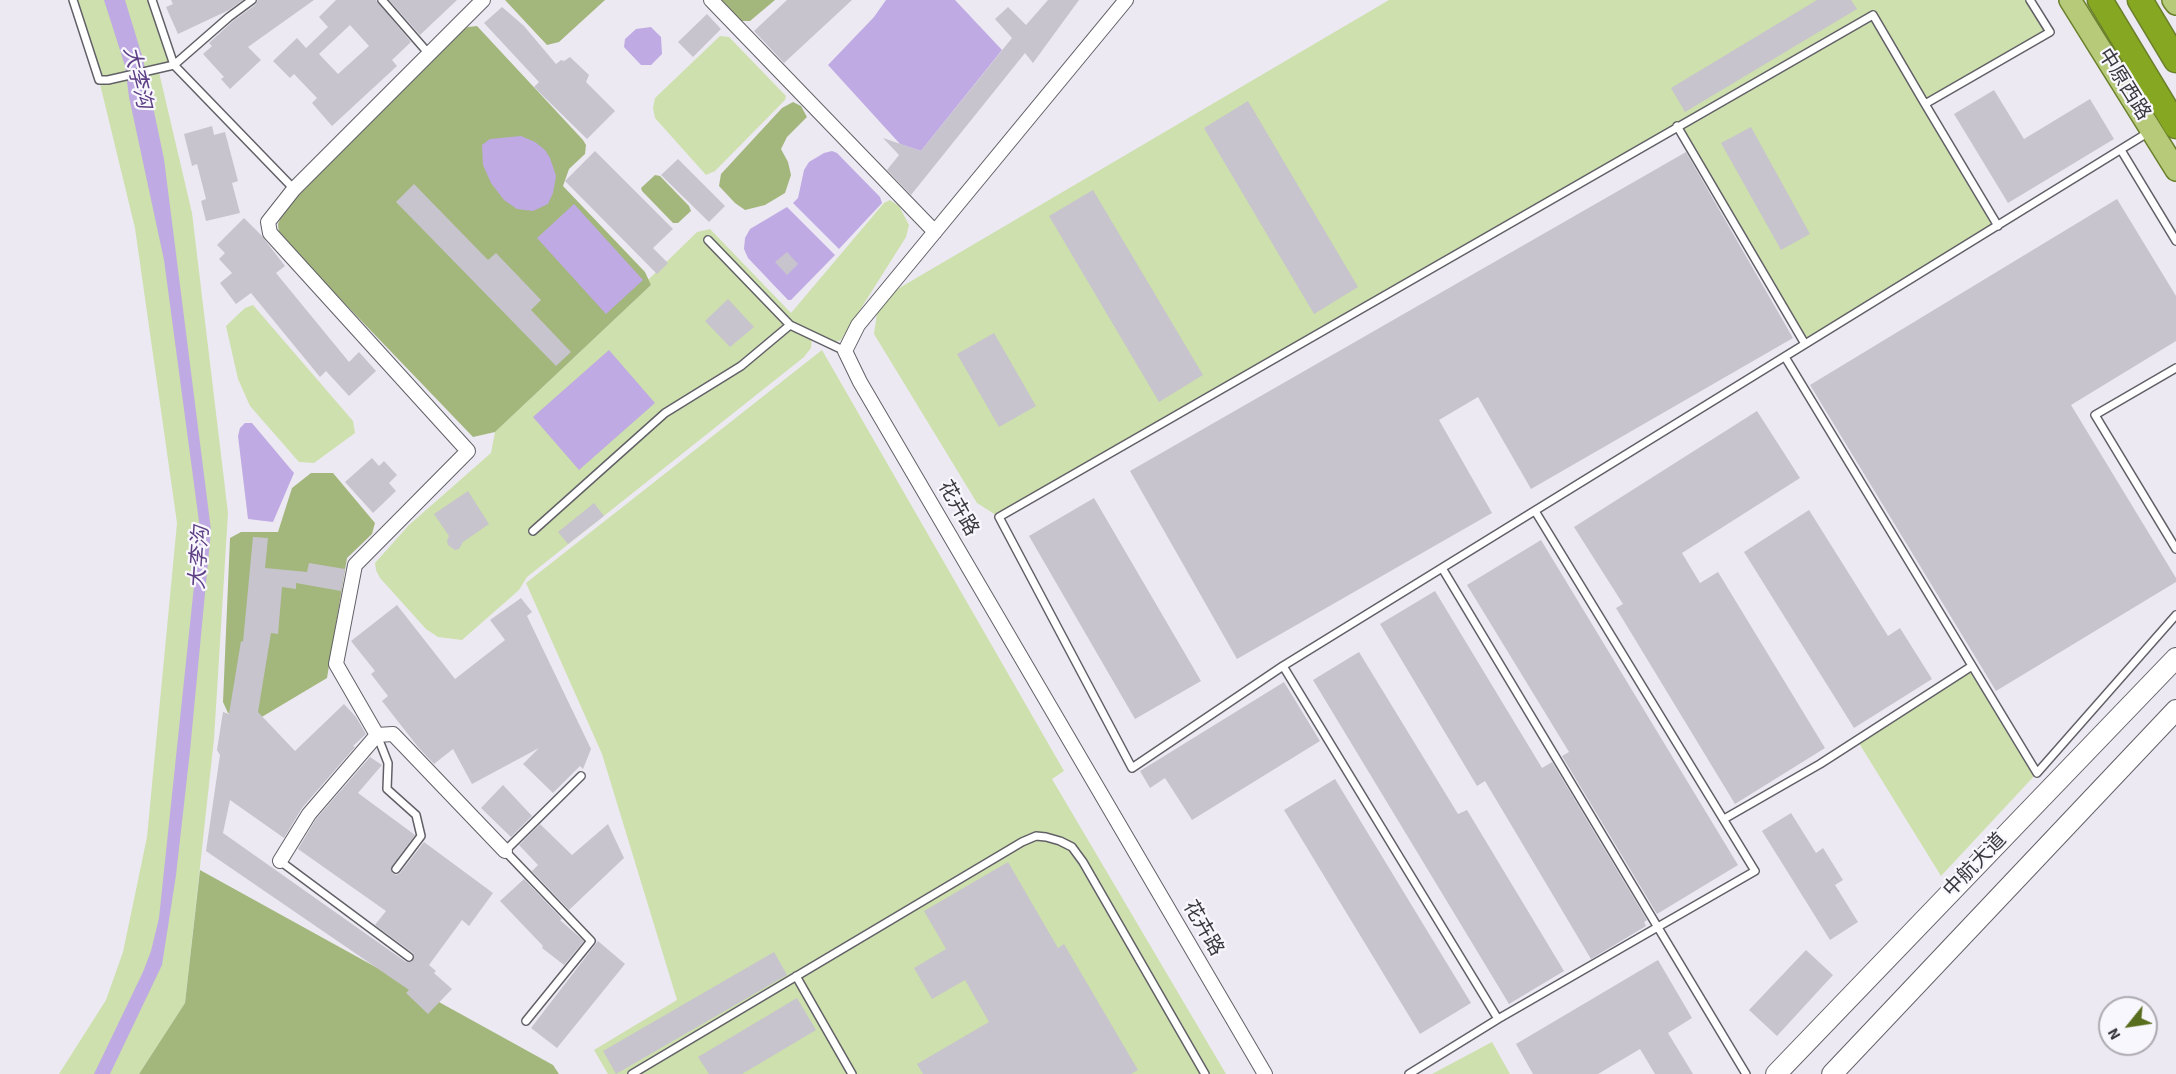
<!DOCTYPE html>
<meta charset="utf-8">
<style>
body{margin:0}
#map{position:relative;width:2176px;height:1074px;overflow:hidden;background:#ece9f2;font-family:"Source Sans 3",sans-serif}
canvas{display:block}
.north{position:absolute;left:2098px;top:996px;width:60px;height:60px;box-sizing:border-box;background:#f9f7fe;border:2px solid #adabb1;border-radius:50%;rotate:240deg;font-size:16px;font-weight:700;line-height:24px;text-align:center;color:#3a393d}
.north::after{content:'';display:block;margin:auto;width:21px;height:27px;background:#586d1d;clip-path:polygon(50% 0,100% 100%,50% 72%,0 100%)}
</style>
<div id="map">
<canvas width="2176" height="1074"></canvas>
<div class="north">N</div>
</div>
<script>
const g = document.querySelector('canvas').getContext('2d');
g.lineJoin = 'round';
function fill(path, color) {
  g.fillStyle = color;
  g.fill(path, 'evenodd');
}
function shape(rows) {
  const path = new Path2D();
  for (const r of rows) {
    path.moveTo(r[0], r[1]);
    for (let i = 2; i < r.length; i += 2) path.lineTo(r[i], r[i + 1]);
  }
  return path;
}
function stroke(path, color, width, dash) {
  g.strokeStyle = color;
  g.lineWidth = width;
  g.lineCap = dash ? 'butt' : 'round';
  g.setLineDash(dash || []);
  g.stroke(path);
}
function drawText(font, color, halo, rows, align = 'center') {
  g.font = font + ' "Source Sans 3","Noto Sans SC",sans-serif';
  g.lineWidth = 4.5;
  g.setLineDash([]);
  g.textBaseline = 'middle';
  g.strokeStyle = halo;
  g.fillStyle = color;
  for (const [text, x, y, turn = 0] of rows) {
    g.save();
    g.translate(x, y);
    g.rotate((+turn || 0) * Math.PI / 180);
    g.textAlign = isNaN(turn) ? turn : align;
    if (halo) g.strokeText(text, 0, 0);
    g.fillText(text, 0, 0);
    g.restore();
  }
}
const green = shape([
 [73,0,152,0,174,65,158,68,192,213,228,513,214,739,185,1003,139,1074,59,1074,106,1000,123,952,147,837,177,523,135,228,99,80],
 [1389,0,2030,0,2050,32,1925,104,1998,226,1805,344,1677,127,999,517,977,503,874,334,879,300],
 [720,36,729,37,786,96,785,100,715,171,706,175,655,118,653,108,655,98],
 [890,200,899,206,909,225,906,237,841,340,830,344,812,335,811,348,804,357,527,577,519,590,462,640,438,637,426,629,380,578,376,570,375,563,409,525,491,453,495,432,651,285,648,280,697,232,710,229,791,313,884,203],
 [253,305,353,421,355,433,314,463,299,462,250,406,238,379,226,326,245,308],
 [822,350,1064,771,1052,779,1226,1074,608,1074,594,1050,677,1000,602,754,526,583],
 [1972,666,2037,773,1941,876,1857,740],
 [1492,1042,1510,1074,1432,1074]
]);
const forest = shape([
 [505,0,605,0,559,42,547,45],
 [721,0,775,0,750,21,740,21],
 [477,26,583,140,586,145,585,154,569,169,563,186,645,272,651,285,495,432,473,437,279,235,278,224,284,210,455,34,468,27],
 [793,102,801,106,807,117,787,137,781,149,788,162,791,175,785,193,765,205,745,210,735,203,719,186,721,174,782,108],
 [655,175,660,176,689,206,691,211,678,223,673,223,642,191,641,188],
 [311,473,333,473,375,523,372,534,347,558,327,678,255,721,251,717,228,713,223,702,230,538,241,532,278,532,292,488],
 [200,870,553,1065,559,1074,139,1074,185,1003]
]);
const water = shape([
 [104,0,125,0,143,59,164,159,211,530,190,751,176,875,162,965,110,1074,94,1074,143,972,151,951,159,918,200,529,164,260,129,97,125,66],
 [886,0,955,0,1002,50,921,151,900,144,828,65,874,17],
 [651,27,661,37,662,54,651,65,641,65,624,47,625,39,636,29],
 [521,136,535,142,545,150,550,158,556,176,553,193,548,204,533,211,517,209,504,200,491,183,483,165,482,145,490,139],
 [832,151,837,153,880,197,882,203,839,249,793,203,798,198,804,170,809,162,824,153],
 [574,204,643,280,606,314,537,238],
 [787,207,835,255,791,300,788,300,748,258,744,249,745,238,750,229],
 [609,350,655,403,579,470,533,417],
 [245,423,252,423,294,473,273,522,248,519,238,436,240,428]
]);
const building = shape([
 [171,0,243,0,229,10,178,34,166,7,173,4],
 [258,0,314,0,248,47,261,60,230,89,221,79,224,77,203,54,212,46,209,43,233,21,255,5],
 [336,0,376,0,411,42,392,60,397,66,332,126,312,103,317,98,294,74,290,78,273,61,297,38,306,48,328,27,319,17],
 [350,25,369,46,338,74,319,54],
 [389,0,457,0,420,35],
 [787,0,852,0,784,63,754,31],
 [1048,0,1079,0,1033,63,1025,53,911,195,887,170,899,155,883,138,921,151,1012,38,995,19,1008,7,1026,25],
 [1817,0,1851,0,1857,9,1685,112,1671,88],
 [502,7,524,26,556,64,561,60,564,61,570,57,589,75,586,82,615,111,587,139,534,87,539,82,484,23],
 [707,14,721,29,693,57,678,42],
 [1994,90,2024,139,2090,99,2114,139,2008,203,1954,114],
 [1248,101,1358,287,1314,314,1204,128],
 [212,126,214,135,225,132,238,181,232,183,240,213,206,221,201,201,206,199,197,164,192,166,184,134],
 [1751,127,1810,234,1781,250,1721,143],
 [595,151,673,229,653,248,668,263,657,274,565,181],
 [1686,152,1793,338,1531,489,1478,397,1439,420,1492,513,1237,659,1130,471],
 [678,159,725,206,709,222,661,175],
 [414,184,488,260,496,253,541,300,531,310,571,352,556,366,396,202],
 [1093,190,1203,375,1159,402,1049,216],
 [2117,199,2176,296,2176,341,2071,405,2176,578,2176,582,1996,691,1810,385],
 [244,218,261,235,285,266,276,273,349,362,359,352,376,371,349,396,326,371,320,377,251,293,236,304,220,283,232,273,219,259,225,253,217,245],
 [787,252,798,264,787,275,775,262],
 [728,299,754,327,730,347,705,321],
 [994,333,1036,406,999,427,957,354],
 [1757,411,1800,478,1682,553,1700,583,1718,572,1825,748,1735,804,1616,608,1623,604,1574,527],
 [372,458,379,466,384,461,397,475,389,483,396,491,373,513,345,482],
 [468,491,489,524,463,542,459,549,455,550,448,545,447,541,449,536,434,514],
 [1094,498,1201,681,1135,719,1029,536],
 [594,503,604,516,568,544,558,532],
 [1809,510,1888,636,1900,628,1932,679,1854,728,1744,552],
 [253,537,268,538,265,568,307,572,309,563,345,569,341,591,296,583,296,589,282,587,278,634,271,633,258,712,295,751,344,704,356,717,366,734,353,746,355,747,302,808,284,838,230,800,223,833,406,962,411,962,414,958,413,953,375,925,386,911,298,849,316,819,370,757,382,765,358,793,415,835,392,866,392,873,396,875,400,873,424,842,493,893,469,926,462,920,429,965,436,971,434,973,452,989,428,1014,406,993,409,990,206,851,220,755,217,750,223,712,229,714,241,641,243,642],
 [1541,540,1738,865,1657,914,1562,756,1569,752,1467,585],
 [1435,591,1542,768,1552,762,1647,920,1644,922,1646,926,1591,959,1485,781,1477,786,1380,624],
 [521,598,532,612,527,616,591,749,583,769,580,766,553,793,523,764,539,748,472,784,453,749,434,764,418,747,382,701,388,696,371,674,375,671,351,641,397,605,455,679,505,640,490,620],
 [1359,652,1458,814,1467,810,1564,971,1509,1004,1313,680],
 [1284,682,1320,741,1192,820,1165,778,1150,788,1140,771],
 [1335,779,1471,1003,1420,1034,1284,810],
 [503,785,532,816,511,837,481,808],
 [1791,813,1816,853,1823,848,1843,880,1835,885,1858,922,1830,940,1762,831],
 [540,824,572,855,608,824,624,858,569,910,532,871,538,865,519,845],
 [1008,862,1058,948,1064,944,1138,1070,1131,1074,923,1074,917,1064,989,1022,965,980,932,999,914,968,946,949,924,911],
 [524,879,562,919,560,920,584,941,564,965,542,948,543,946,500,901],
 [598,941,625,964,557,1048,531,1028],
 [1806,950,1833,975,1777,1036,1749,1010],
 [774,952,787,975,616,1074,603,1051],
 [1658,960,1692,1018,1668,1033,1693,1074,1655,1074,1640,1049,1598,1074,1533,1074,1516,1044],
 [797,998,816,1030,742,1074,709,1074,698,1057]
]);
const lane = shape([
 [73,0,99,80,108,80,174,65,229,17,252,0],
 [152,0,174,65,294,189],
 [382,0,429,54],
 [1925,104,1998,226],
 [1677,126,1805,344],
 [2121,150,2176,241],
 [708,240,790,325],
 [1785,357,2037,773,2176,615],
 [2176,368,2095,415,2176,549],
 [1535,511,1755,871,1498,1019,1283,666,2149,132],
 [533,531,665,413,741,366,790,325,845,351],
 [1442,568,1746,1074],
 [1283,666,1132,768,999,517,1873,15,1925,104,2050,32,2030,0],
 [377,735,388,763,387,789,416,815,421,836,396,869],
 [1724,819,1820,764,1972,666],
 [280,861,409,957],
 [796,976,852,1074],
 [526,1021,591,941,505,851,581,776],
 [632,1074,1022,842,1036,836,1046,837,1060,841,1072,847,1083,862,1205,1074],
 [1409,1074,1498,1019]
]);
const street = shape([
 [711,0,935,232],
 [1126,0,858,325,845,351,860,382,1265,1074],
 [377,735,393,734,505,851],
 [280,861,309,814,377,735,336,664,355,565,468,451,270,233,268,222,294,189,483,0]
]);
const secondary = shape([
 [1776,1074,2176,658],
 [1832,1074,2176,710]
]);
const primary = shape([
 [2070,0,2176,170],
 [2173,0,2176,4]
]);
const highway = shape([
 [2100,0,2176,126],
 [2140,0,2176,60]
]);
const streetNames = [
 ["中原西路",2123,85,58],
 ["花卉路",957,509,60],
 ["中航大道",1976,866,-46],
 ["花卉路",1202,929,60]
];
const waterNames = [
 ["大李沟",136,78,76],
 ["大李沟",201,558,-86]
];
fill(green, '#cee0ad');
fill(forest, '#a3b77c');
fill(water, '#bfaae3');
fill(building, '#c7c4cd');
stroke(lane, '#626067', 10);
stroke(street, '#626067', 16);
stroke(secondary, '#626067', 22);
stroke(primary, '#6b802b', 24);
stroke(highway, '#6b802b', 27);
stroke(lane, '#fff', 7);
stroke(street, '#fff', 14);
stroke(secondary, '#fff', 20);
stroke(primary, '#b6ca7a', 21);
stroke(highway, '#86a721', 24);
drawText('20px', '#3a393d', '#f9f7fe', streetNames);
drawText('italic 21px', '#5e4085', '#f9f7fe', waterNames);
</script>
